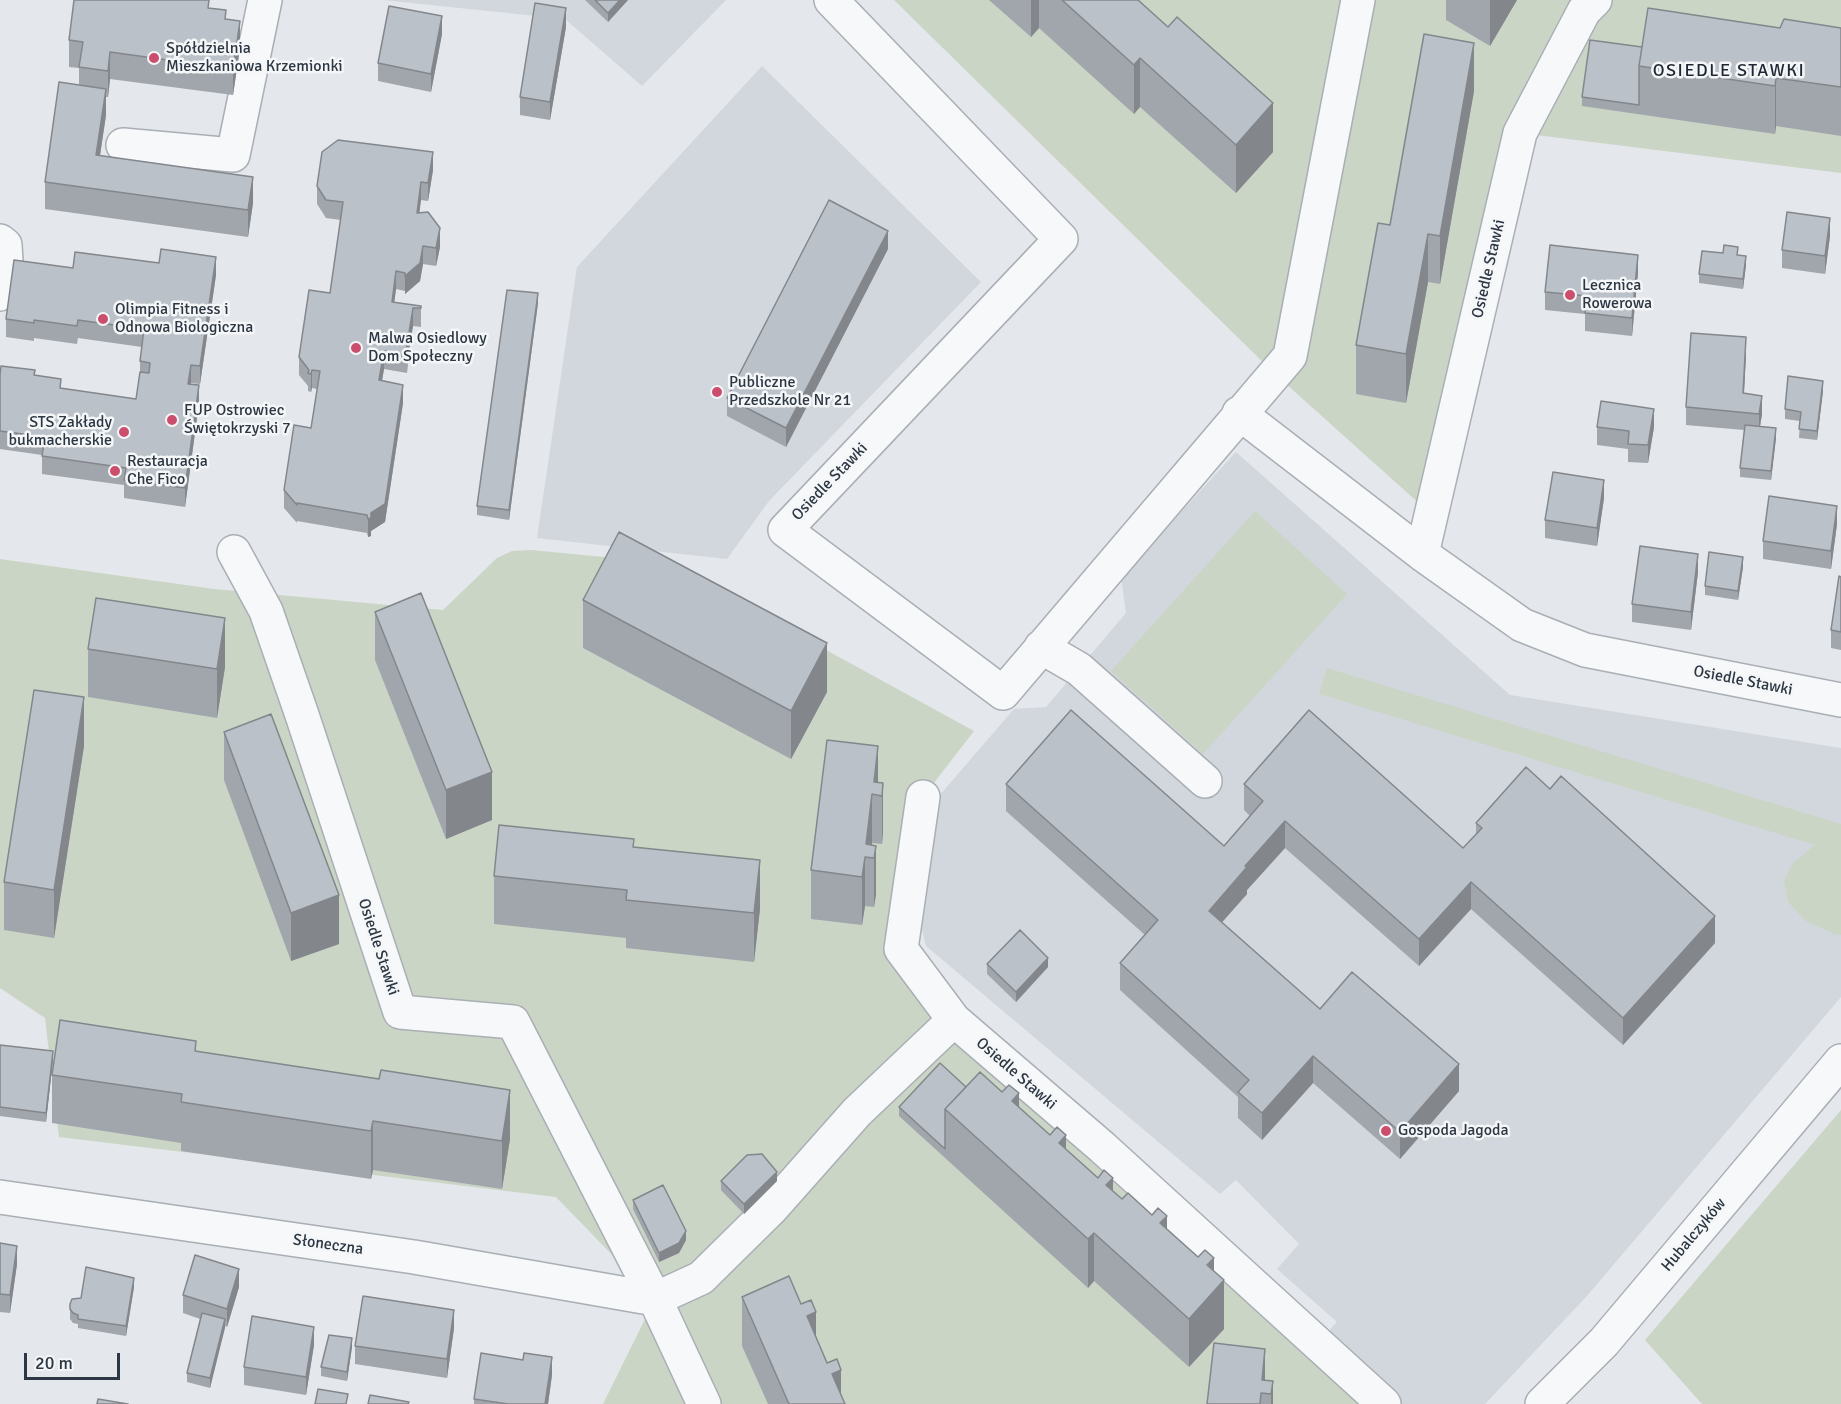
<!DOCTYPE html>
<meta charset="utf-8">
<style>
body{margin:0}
#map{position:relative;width:1841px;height:1404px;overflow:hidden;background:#e4e7eb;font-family:Signika,sans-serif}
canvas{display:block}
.scale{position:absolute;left:24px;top:1353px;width:96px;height:27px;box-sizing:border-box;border:3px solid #2c3743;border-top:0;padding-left:8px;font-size:18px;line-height:21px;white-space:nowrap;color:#2c3743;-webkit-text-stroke:4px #f4f6f8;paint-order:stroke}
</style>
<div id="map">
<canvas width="1841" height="1404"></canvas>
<div class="scale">20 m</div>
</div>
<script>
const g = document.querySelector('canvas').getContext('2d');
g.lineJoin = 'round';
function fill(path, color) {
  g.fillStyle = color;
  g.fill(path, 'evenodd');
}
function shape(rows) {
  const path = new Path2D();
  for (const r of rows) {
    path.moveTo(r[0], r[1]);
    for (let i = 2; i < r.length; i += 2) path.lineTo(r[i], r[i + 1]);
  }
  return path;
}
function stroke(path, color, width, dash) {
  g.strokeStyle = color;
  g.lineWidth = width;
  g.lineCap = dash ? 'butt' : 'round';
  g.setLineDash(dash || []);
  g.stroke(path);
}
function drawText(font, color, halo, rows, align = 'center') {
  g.font = font + ' Signika,sans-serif';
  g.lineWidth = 5;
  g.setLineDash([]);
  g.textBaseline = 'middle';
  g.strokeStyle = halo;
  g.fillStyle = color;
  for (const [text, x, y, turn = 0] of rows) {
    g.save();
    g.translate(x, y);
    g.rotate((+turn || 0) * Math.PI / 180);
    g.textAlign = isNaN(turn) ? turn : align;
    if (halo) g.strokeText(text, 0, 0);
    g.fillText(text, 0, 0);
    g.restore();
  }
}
const built = shape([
 [383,0,726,0,642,86,565,19],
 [762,66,981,282,769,501,727,559,537,538,577,267],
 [1236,452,1510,695,1841,748,1841,997,1586,1297,1485,1404,1402,1404,1325,1335,1337,1322,1277,1269,1299,1244,1236,1180,1220,1194,926,946,922,930,932,804,1014,709,1046,707,1126,613,1121,577]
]);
const green = shape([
 [894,0,1841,0,1841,173,1520,133,1432,515,1275,374],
 [1255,511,1347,594,1203,754,1111,671],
 [531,550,625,559,722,593,974,731,923,797,901,949,1384,1404,603,1404,655,1299,556,1197,59,1137,45,1018,0,988,0,559,214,589,443,610,497,558,512,551],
 [1327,668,1841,824,1841,935,1834,934,1806,921,1788,902,1784,881,1792,864,1815,845,1319,694],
 [1841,1110,1841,1404,1702,1404,1645,1340]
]);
const minor = shape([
 [831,0,1061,239,785,530,1003,693,1290,356,1358,0],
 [123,145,233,155,265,0],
 [0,241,5,245,6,261,0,294],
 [1239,413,1422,554,1522,625,1585,650,1841,700],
 [234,552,266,611,302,715,400,1012,513,1022,655,1299],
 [1422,554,1520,133,1584,11,1595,0],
 [1041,647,1079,669,1205,781],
 [923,797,901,949,954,1020],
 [0,1197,414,1257,655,1299],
 [704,1404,655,1299,701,1278,771,1209,857,1112,954,1020,1102,1147,1384,1404],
 [1542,1404,1604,1342,1841,1061]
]);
const wall = shape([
 [585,0,628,0,608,22],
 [989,0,1138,0,1273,152,1236,193,1140,107,1134,114,1039,28,1031,37],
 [1446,0,1517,0,1490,46,1446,20],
 [209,8,226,19,240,48,233,95,110,79,108,97,106,97,106,115,100,155,253,203,248,237,45,209,45,182,79,85,79,68,69,67,69,40],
 [566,27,550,120,520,115,520,97],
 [1780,28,1841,28,1841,136,1776,126,1775,134,1582,106,1582,97,1642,47],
 [442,34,431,92,378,81,378,63],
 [1474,91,1440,284,1428,282,1406,403,1356,394,1356,345,1390,225],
 [433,170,428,201,421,200,419,213,440,247,436,266,423,264,420,281,405,294,405,291,396,289,394,302,421,306,421,327,413,326,408,356,407,373,384,369,382,381,403,403,385,522,371,531,371,536,368,537,367,533,297,521,297,523,284,508,284,490,311,428,317,389,312,388,311,392,308,391,308,386,299,375,299,357,330,293,341,220,326,218,317,204,317,186],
 [1830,236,1825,274,1782,268,1782,250],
 [888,249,786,447,727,416,727,398],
 [1738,255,1746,265,1743,289,1699,283,1699,274],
 [73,268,216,275,200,384,191,383,190,384,199,403,185,507,124,498,124,485,42,474,42,455,0,449,0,375,35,375,61,388,136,399,140,374,140,361,142,347,78,338,77,344,34,338,34,341,6,337,6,319],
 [1638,273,1632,336,1585,331,1585,314,1545,310,1545,292],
 [538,303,509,520,477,515,477,506],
 [1746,355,1744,393,1762,414,1760,427,1776,438,1771,480,1740,477,1740,468,1744,430,1686,425,1686,407],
 [1823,391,1817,440,1799,438,1800,421,1785,419,1785,409],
 [1597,427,1654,427,1648,463,1628,462,1628,449,1597,445],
 [1604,498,1597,546,1545,538,1545,520],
 [1837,524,1831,569,1763,559,1763,541],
 [1743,567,1738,600,1705,595,1705,586],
 [1698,572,1691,630,1632,622,1632,604],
 [1841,577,1841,650,1831,648,1831,630],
 [583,600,827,692,791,759,583,648],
 [375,612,492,820,446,839,375,660],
 [88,649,225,667,217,718,88,697],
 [224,732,339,944,291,961,224,780],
 [84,746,54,938,4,930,4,882],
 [878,782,883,783,883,831,882,844,872,843,872,845,876,846,876,894,874,907,865,906,862,925,811,919,811,870],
 [1006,784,1224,846,1250,816,1244,810,1244,784,1463,848,1476,834,1476,823,1715,943,1623,1045,1471,909,1419,966,1285,848,1247,890,1247,894,1222,922,1320,1009,1459,1091,1400,1159,1313,1083,1262,1140,1238,1118,1238,1097,1120,990,1120,963,1145,935,1006,811],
 [634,847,760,909,754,962,626,948,626,938,494,924,494,876],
 [987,964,1048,967,1016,1002,987,974],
 [0,1045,53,1060,46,1122,0,1116],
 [196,1051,510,1139,502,1189,373,1170,371,1179,181,1151,181,1143,52,1123,52,1075],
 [966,1087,1019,1107,1122,1199,1167,1229,1214,1271,1224,1329,1189,1367,1094,1281,1088,1288,899,1116,899,1107],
 [721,1181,777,1181,744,1214,721,1190],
 [633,1200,686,1240,679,1253,659,1262,633,1209],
 [0,1243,17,1264,10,1313,0,1312],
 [134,1287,126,1336,78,1328,78,1324,73,1323,70,1319,70,1304,81,1298],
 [239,1287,227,1327,225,1326,210,1388,187,1382,187,1373,200,1319,183,1313,183,1295],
 [742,1297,816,1337,845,1404,768,1404,742,1346],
 [454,1328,447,1378,355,1364,355,1346],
 [314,1345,306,1395,244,1385,244,1367],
 [352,1347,347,1381,321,1376,321,1367],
 [523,1360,552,1375,548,1404,474,1404,474,1399],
 [1265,1380,1273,1381,1273,1404,1207,1404]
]);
const shadedWall = shape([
 [620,0,628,0,608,22,608,13],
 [1031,0,1039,0,1039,28,1031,37],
 [1490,0,1517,0,1490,46],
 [566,8,566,27,550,120,550,102],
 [442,16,442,34,431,92,431,74],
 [240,21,240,48,233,95,233,69],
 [1474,43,1474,91,1440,284,1440,236],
 [110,52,110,79,108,97,108,71],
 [1140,58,1140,107,1134,114,1134,65],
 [1776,78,1776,126,1775,134,1775,86],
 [106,89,106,115,96,182,96,155],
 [1273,103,1273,152,1236,193,1236,145],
 [433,152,433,170,428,201,428,183],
 [253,177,253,203,248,237,248,210],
 [421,182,421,200,417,231,417,213],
 [1830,218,1830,236,1825,274,1825,256],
 [440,228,440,247,436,266,436,248],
 [888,231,888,249,786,447,786,428],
 [1428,234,1428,282,1406,403,1406,354],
 [423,246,423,264,420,281,405,294,405,276],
 [1638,255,1638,273,1632,336,1632,318],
 [1746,256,1746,265,1743,289,1743,279],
 [216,257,216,275,200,384,200,366],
 [396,271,396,289,392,320,392,302],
 [538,293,538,303,509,520,509,510],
 [413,308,413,326,408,356,407,373,407,355,406,351],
 [1746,337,1746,355,1743,411,1743,393],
 [384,351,384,369,379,398,379,380],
 [191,365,191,383,188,402,188,384],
 [312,370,312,388,311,392,311,374],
 [1823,381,1823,391,1817,440,1817,431],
 [199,385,199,403,185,507,185,488],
 [403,385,403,403,385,522,371,531,371,513],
 [1762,396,1762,414,1759,432,1759,414],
 [1654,409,1654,427,1648,463,1648,445],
 [1776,428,1776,438,1771,480,1771,471],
 [1604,480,1604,498,1597,546,1597,528],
 [1837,506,1837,524,1831,569,1831,551],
 [371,518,371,536,368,537,368,519],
 [1698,554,1698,572,1691,630,1691,612],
 [1743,557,1743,567,1738,600,1738,591],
 [225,618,225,667,217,718,217,669],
 [827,643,827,692,791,759,791,711],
 [84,697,84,746,54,938,54,890],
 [878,746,878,795,874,782],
 [492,772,492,820,446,839,446,790],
 [883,783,883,831,882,844,882,796],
 [872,794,872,843,870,858,866,844],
 [1285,821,1285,848,1247,890,1247,894,1209,937,1209,911,1245,866],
 [876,846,876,894,874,907,874,858],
 [865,857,865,906,862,925,862,877],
 [760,860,760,909,754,962,754,913],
 [1471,882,1471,909,1419,966,1419,939],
 [339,895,339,944,291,961,291,913],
 [1715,916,1715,943,1623,1045,1623,1018],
 [1048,958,1048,967,1016,1002,1016,992],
 [53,1051,53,1060,46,1122,46,1113],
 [1313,1056,1313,1083,1262,1140,1262,1113],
 [1459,1064,1459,1091,1400,1159,1400,1132],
 [510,1090,510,1139,502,1189,502,1141],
 [1019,1093,1019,1142,1012,1101],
 [373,1121,373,1170,371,1179,371,1131],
 [1066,1135,1066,1184,1059,1143],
 [777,1172,777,1181,744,1214,744,1204],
 [1113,1178,1113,1227,1106,1185],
 [1167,1216,1167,1264,1160,1223],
 [686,1231,686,1240,679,1253,659,1262,659,1253],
 [1094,1233,1094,1281,1088,1288,1088,1239],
 [17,1246,17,1264,10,1313,10,1295],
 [1214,1258,1214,1291,1224,1280,1224,1329,1189,1367,1189,1319,1207,1265],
 [239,1269,239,1287,227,1327,227,1309],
 [134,1278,134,1287,126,1336,126,1326],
 [454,1310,454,1328,447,1378,447,1359],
 [816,1312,816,1360,807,1316],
 [225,1319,225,1328,210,1388,210,1378],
 [314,1327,314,1345,306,1395,306,1377],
 [352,1338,352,1347,347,1381,347,1372],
 [1265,1349,1265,1393,1262,1380],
 [552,1357,552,1375,548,1404,545,1404],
 [841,1370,841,1404,832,1374],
 [1273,1381,1273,1404,1271,1404,1271,1394]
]);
const building = shape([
 [74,0,209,0,208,8,226,10,225,19,240,21,233,69,110,52,108,71,79,67,83,42,69,40,74,0],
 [595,0,620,0,608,13,595,0],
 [1062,0,1138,0,1168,27,1177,17,1273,103,1236,145,1140,58,1134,65,1062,0],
 [535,3,566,8,550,102,520,97,535,3],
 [389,6,442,16,431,74,378,63,389,6],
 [1648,8,1780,28,1784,19,1841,28,1841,87,1776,78,1775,86,1639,66,1648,8],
 [1424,34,1474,43,1440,236,1428,234,1406,354,1356,345,1378,223,1390,225,1424,34],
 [1590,40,1642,47,1639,66,1639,105,1582,97,1590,40],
 [59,82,106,89,96,155,253,177,248,210,45,182,59,82],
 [338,140,433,152,428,183,421,182,417,213,428,212,440,228,436,248,423,246,420,263,405,276,405,273,396,271,392,302,421,306,421,308,413,308,406,351,408,351,407,355,384,351,379,380,403,385,385,504,371,513,371,518,368,519,367,515,297,503,297,505,284,490,294,425,311,428,320,371,312,370,311,374,308,373,309,370,299,357,309,290,330,293,343,202,326,200,317,186,322,152,338,140],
 [829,200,888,231,786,428,727,398,829,200],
 [1787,212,1830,218,1825,256,1782,250,1787,212],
 [1550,245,1638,255,1632,318,1585,313,1587,296,1545,292,1550,245],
 [1724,245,1738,247,1737,255,1746,256,1743,279,1699,274,1702,251,1723,253,1724,245],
 [161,249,216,257,200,366,191,365,188,384,199,385,185,488,124,480,126,468,42,456,45,437,0,431,0,375,1,366,35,370,34,375,61,379,60,388,136,399,140,372,149,373,150,363,140,361,144,329,78,320,77,326,34,320,34,323,6,319,14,260,73,268,75,252,159,263,161,249],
 [507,290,538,293,509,510,477,506,507,290],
 [1691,333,1746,337,1743,393,1762,396,1759,414,1686,407,1691,333],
 [1788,376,1823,381,1817,431,1799,429,1801,412,1785,409,1788,376],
 [1601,401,1654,409,1648,445,1628,444,1629,431,1597,427,1601,401],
 [1745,425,1776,428,1771,471,1740,468,1745,425],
 [1553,472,1604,480,1597,528,1545,520,1553,472],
 [1769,496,1837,506,1831,551,1763,541,1769,496],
 [619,532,827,643,791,711,583,600,619,532],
 [1640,546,1698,554,1691,612,1632,604,1640,546],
 [1709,552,1743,557,1738,591,1705,586,1709,552],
 [1839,576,1841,577,1841,632,1831,630,1839,576],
 [421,593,492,772,446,790,375,612,421,593],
 [96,598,225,618,217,669,88,649,96,598],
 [34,690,84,697,54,890,4,882,34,690],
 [1071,710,1224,846,1263,801,1244,784,1309,710,1463,848,1482,828,1476,823,1526,767,1550,789,1561,776,1715,916,1623,1018,1471,882,1419,939,1285,821,1245,866,1247,867,1209,911,1320,1009,1352,972,1459,1064,1400,1132,1313,1056,1262,1113,1238,1092,1249,1080,1120,963,1158,920,1006,784,1071,710],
 [271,714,339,895,291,913,224,732,271,714],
 [827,740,878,746,874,782,883,783,882,796,872,794,866,844,876,846,874,858,865,857,862,877,811,870,827,740],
 [499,825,634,839,633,847,760,860,754,913,626,900,627,890,494,876,499,825],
 [1020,930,1048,958,1016,992,987,964,1020,930],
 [60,1020,196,1041,195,1051,379,1079,381,1070,510,1090,502,1141,373,1121,371,1131,181,1102,182,1094,52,1075,60,1020],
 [0,1045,53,1051,46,1113,0,1107,0,1045],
 [940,1063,966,1087,945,1109,945,1149,899,1107,940,1063],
 [980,1072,1002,1092,1009,1085,1019,1093,1012,1101,1050,1135,1057,1127,1066,1135,1059,1143,1098,1178,1104,1170,1113,1178,1106,1185,1122,1199,1128,1193,1152,1215,1158,1208,1167,1216,1160,1223,1198,1257,1205,1250,1214,1258,1207,1265,1224,1280,1189,1319,1094,1233,1088,1239,945,1109,980,1072],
 [762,1154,777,1172,744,1204,721,1181,747,1155,762,1154],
 [663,1185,686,1231,679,1243,659,1253,633,1200,663,1185],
 [0,1243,17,1246,10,1295,0,1294,0,1243],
 [195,1255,239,1269,227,1309,183,1295,195,1255],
 [86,1267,134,1278,126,1326,78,1319,78,1315,73,1313,70,1309,70,1304,72,1299,81,1298,86,1267],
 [789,1276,801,1304,811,1300,816,1312,807,1316,827,1363,837,1359,841,1370,832,1374,845,1404,789,1404,742,1297,789,1276],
 [363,1296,454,1310,447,1359,355,1346,363,1296],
 [202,1313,225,1319,210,1378,187,1373,202,1313],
 [252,1316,314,1327,306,1377,244,1367,252,1316],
 [329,1335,352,1338,347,1372,321,1367,329,1335],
 [1214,1343,1265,1349,1262,1380,1273,1381,1271,1394,1261,1393,1260,1404,1207,1404,1214,1343],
 [481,1353,523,1360,524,1353,552,1357,545,1404,508,1404,474,1399,481,1353],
 [318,1389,348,1394,346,1404,315,1404,318,1389],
 [370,1395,409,1402,408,1404,368,1404,370,1395],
 [98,1399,128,1404,97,1404,98,1399]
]);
const markers = [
 [154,58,6,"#cb4e6d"],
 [1570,295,6,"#cb4e6d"],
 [103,319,6,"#cb4e6d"],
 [356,348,6,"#cb4e6d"],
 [717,392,6,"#cb4e6d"],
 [172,420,6,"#cb4e6d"],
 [124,432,6,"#cb4e6d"],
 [115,471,6,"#cb4e6d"],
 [1386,1131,6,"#cb4e6d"]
];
const poiNames = [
 ["Spółdzielnia",166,49],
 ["Mieszkaniowa Krzemionki",166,67],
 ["Lecznica",1582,286],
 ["Rowerowa",1582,304],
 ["Olimpia Fitness i",115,310],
 ["Odnowa Biologiczna",115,328],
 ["Malwa Osiedlowy",368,339],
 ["Dom Społeczny",368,357],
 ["Publiczne",729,383],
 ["Przedszkole Nr 21",729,401],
 ["FUP Ostrowiec",184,411],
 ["Świętokrzyski 7",184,429],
 ["STS Zakłady",112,423,"right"],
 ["bukmacherskie",112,441,"right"],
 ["Restauracja",127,462],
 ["Che Fico",127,480],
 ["Gospoda Jagoda",1398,1131]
];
const streetNames = [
 ["Osiedle Stawki",1489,269,-77],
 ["Osiedle Stawki",830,482,-46],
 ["Osiedle Stawki",1743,681,11],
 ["Osiedle Stawki",378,947,72],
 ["Osiedle Stawki",1016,1074,41],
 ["Hubalczyków",1694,1235,-50],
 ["Słoneczna",328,1245,8]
];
const neighbourhoodNames = [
 ["OSIEDLE STAWKI",1729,71]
];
fill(built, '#d2d7dd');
fill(green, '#cbd5c5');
stroke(minor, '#a9afb5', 36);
stroke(minor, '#f7f8f9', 33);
fill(wall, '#a1a6ac');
fill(shadedWall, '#83878c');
fill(building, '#bbc1c8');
stroke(building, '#83878c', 1.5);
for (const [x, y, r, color] of markers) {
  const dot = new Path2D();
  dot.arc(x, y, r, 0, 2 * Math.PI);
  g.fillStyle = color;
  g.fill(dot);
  stroke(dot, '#f4f6f8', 2);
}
drawText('16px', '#2c3743', '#f4f6f8', poiNames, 'left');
drawText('16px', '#2c3743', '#f4f6f8', streetNames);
g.letterSpacing = '1.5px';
drawText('18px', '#1e2834', '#f4f6f8', neighbourhoodNames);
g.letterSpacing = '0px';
</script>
